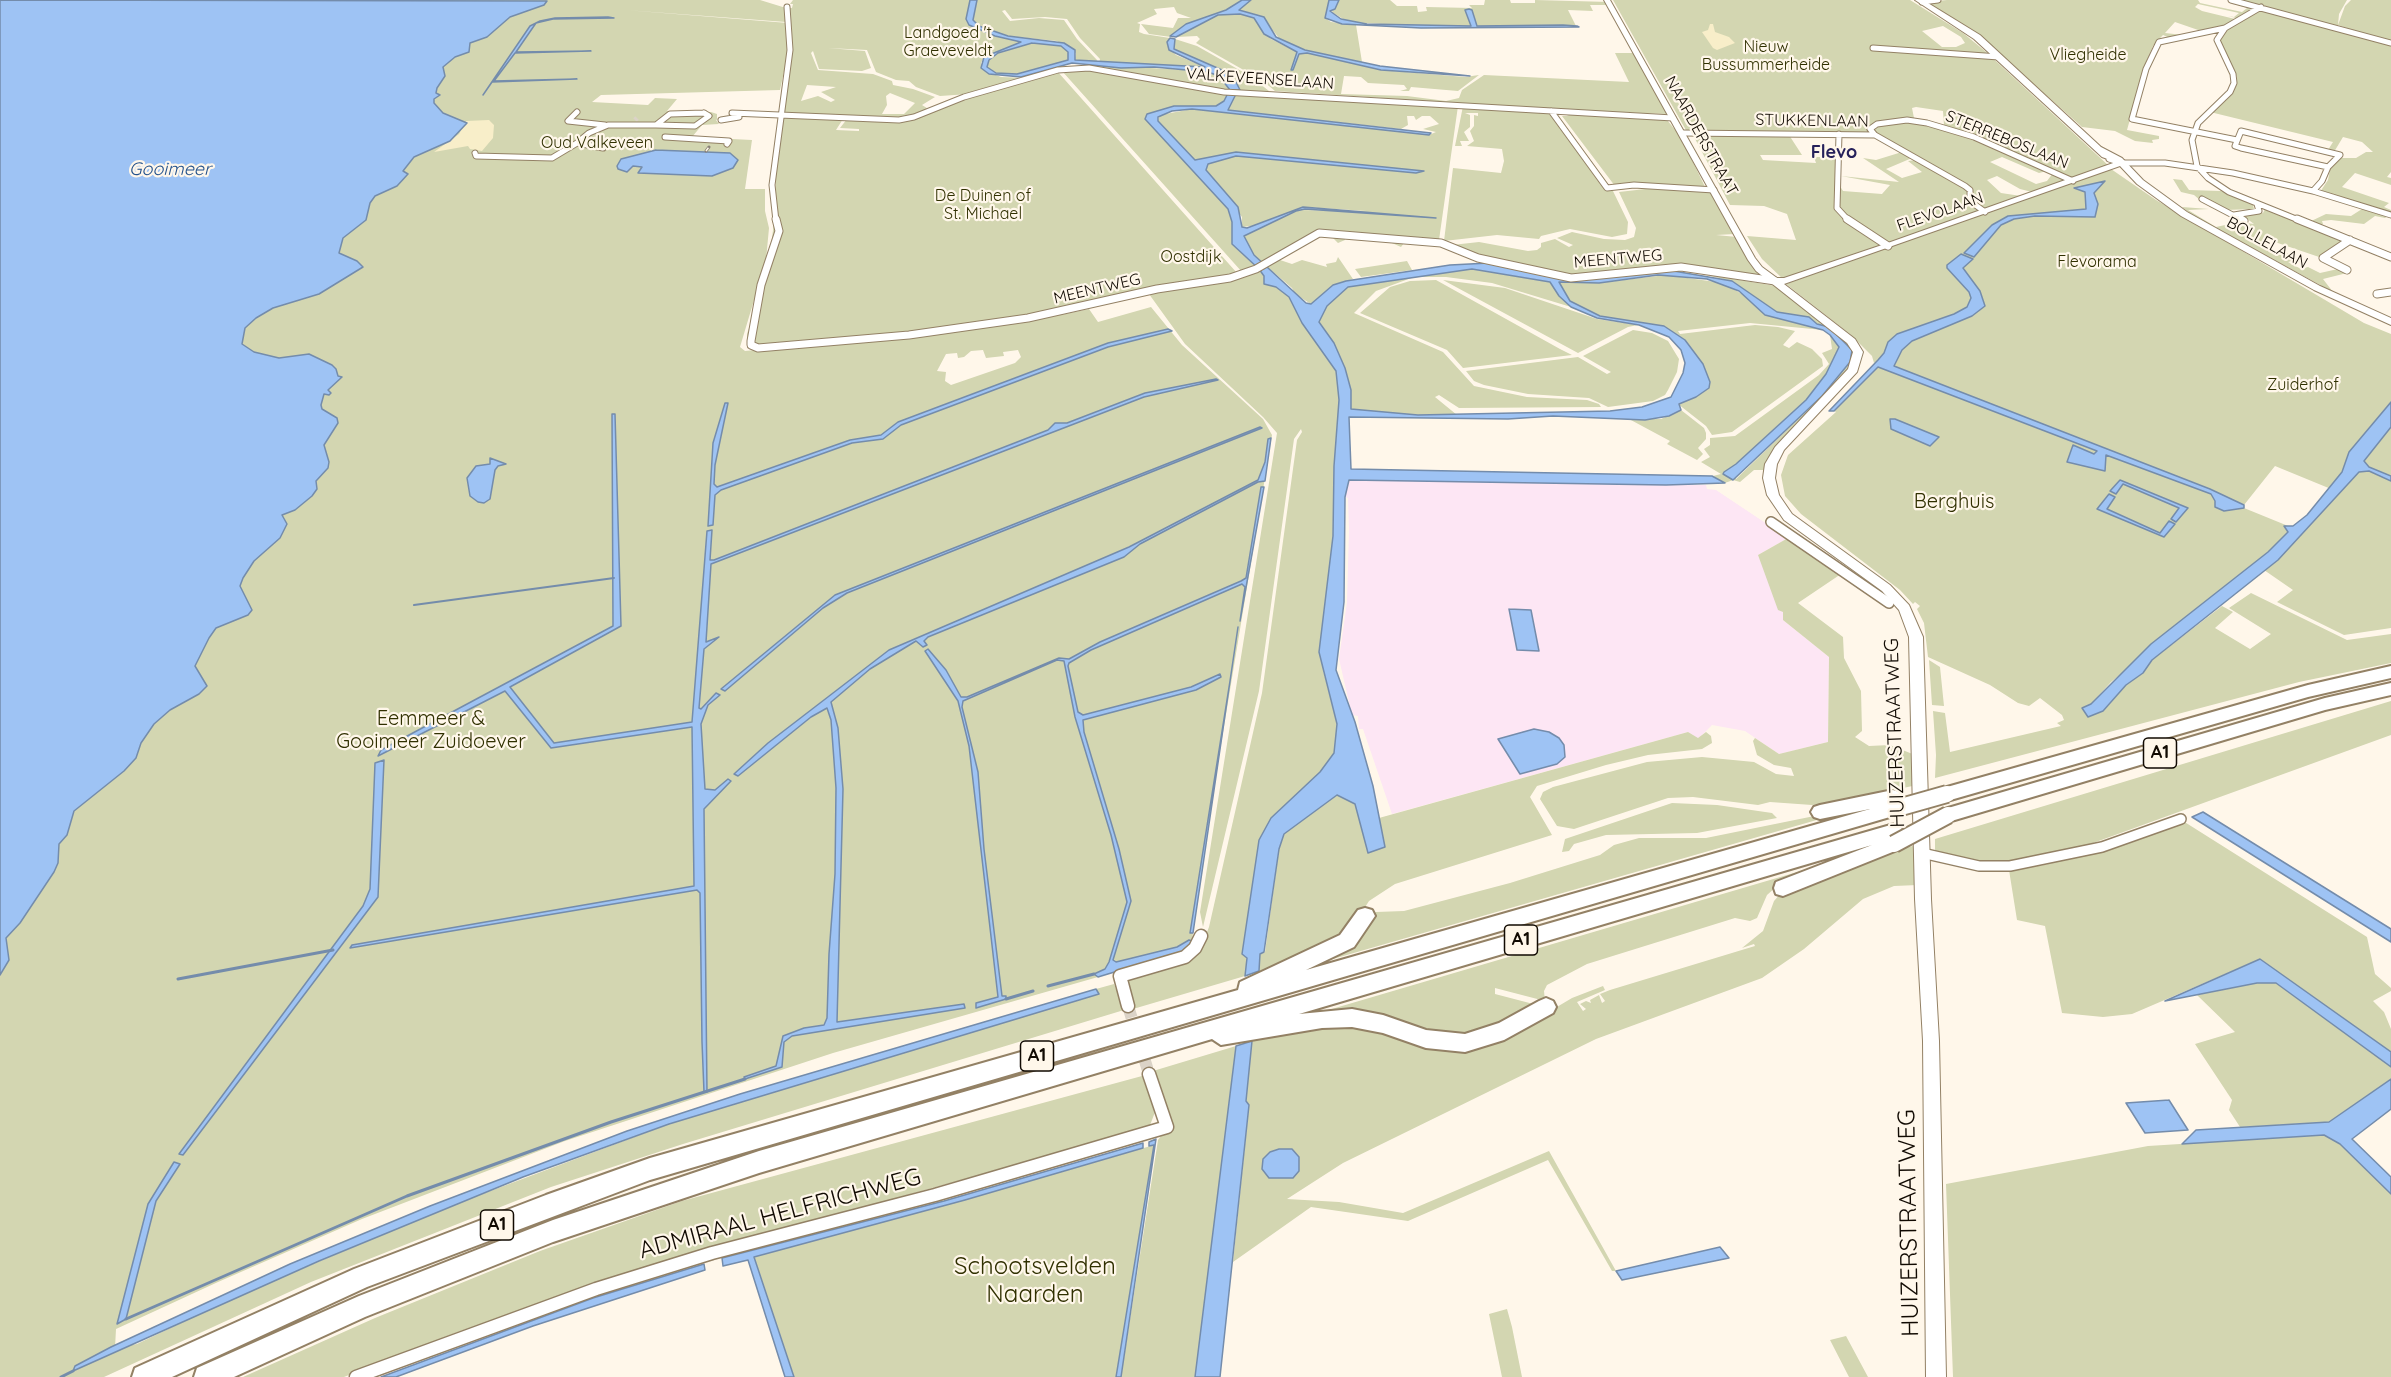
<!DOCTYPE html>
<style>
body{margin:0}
canvas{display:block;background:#fff7ea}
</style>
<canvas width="2391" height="1377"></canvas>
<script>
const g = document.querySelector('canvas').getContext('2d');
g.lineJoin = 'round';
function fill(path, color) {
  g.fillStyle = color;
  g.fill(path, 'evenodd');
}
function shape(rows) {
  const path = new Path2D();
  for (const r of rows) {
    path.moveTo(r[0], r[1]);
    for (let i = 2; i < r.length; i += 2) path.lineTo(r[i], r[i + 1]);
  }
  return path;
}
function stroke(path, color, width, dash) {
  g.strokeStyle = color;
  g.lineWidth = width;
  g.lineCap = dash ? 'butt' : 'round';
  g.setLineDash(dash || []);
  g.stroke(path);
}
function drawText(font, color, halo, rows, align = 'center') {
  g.font = font + ' Quicksand,sans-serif';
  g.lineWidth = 4.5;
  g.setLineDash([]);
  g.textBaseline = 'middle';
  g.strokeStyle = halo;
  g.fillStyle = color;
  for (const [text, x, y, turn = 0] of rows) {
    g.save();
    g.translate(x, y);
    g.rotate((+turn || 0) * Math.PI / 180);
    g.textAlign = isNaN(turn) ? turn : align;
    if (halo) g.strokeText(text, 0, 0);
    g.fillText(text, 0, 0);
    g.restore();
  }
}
const industrial = shape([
 [1348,479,1706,485,1707,489,1716,490,1788,538,1758,555,1783,612,1783,620,1829,657,1828,742,1779,754,1745,731,1712,725,1698,739,1688,732,1392,814,1363,729,1359,729,1358,716,1352,715,1339,659,1347,602,1349,530,1348,498,1345,497]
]);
const green = shape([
 [86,0,760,0,786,8,786,22,625,10,788,23,790,43,780,90,601,95,592,102,648,105,655,98,677,99,667,111,711,112,717,114,717,119,721,118,716,120,719,124,702,125,692,137,752,140,745,189,765,189,765,211,769,228,766,260,740,347,745,351,946,332,1022,323,1089,309,1098,322,1151,307,1182,345,1263,419,1272,435,1190,933,1193,933,1192,941,1186,948,1098,977,833,1053,565,1141,362,1219,218,1282,116,1329,115,1348,137,1344,231,1299,445,1208,669,1124,1099,994,1096,989,1114,984,1124,1010,683,1144,551,1187,311,1282,104,1377,0,1377,0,61],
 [983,350,986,358,1004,356,1003,352,1018,350,1021,357,1015,363,951,385,945,381,946,372,937,371,946,354,957,353,958,358,964,357,971,351],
 [793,0,970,0,966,20,986,33,1022,42,984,57,981,63,985,71,1001,77,1025,78,1008,82,1014,85,1057,71,1237,273,1160,285,1030,316,1025,314,1025,317,905,334,750,346,747,344,747,334,768,270,773,230,778,139,783,116,843,119,836,130,859,131,859,129,840,128,847,119,911,120,984,93,940,96,916,87,909,81,896,80,876,72,867,50,828,48,865,51,871,68,862,71,819,69,813,51,811,53,818,70,873,74,892,81,893,85,913,89,935,97,922,105,930,110,896,118,783,114,792,34,789,8,792,8,793,4,790,4],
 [807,85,836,87,821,92,835,100,831,102,818,96,801,101],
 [890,93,915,103,904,114,882,114,887,105,886,96],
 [977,0,1242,0,1226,10,1186,24,1171,37,1149,34,1141,24,1173,28,1178,18,1191,18,1177,13,1174,7,1154,9,1157,14,1137,23,1140,24,1139,32,1144,34,1170,38,1167,45,1176,55,1205,67,1201,68,1099,63,1100,59,1080,38,1067,19,1045,17,1012,19,1005,10,1002,11,1010,21,1039,18,1064,20,1077,39,1097,60,1096,62,1075,60,1076,53,1057,41,1008,36,979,26,973,20],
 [1251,0,1329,0,1325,18,1331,22,1356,25,1362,62,1305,50,1279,38,1261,16,1239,10],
 [1339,0,1390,0,1397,6,1417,6,1418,12,1427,11,1426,7,1472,8,1469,5,1484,5,1485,0,1510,0,1511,3,1535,3,1535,0,1610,2,1611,5,1590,5,1593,11,1568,10,1576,26,1476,26,1472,10,1467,11,1471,26,1420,26,1348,22,1332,12],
 [1613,0,1910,0,1963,33,1985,51,2109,166,2072,179,1986,141,1917,120,1875,123,1867,128,1871,133,1687,132],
 [1943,26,1961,37,1965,43,1956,47,1942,47,1922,31],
 [1916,107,1943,111,1944,125,1914,118,1912,108],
 [1947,0,2198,0,2200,3,2242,12,2247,8,2231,3,2231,0,2347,0,2339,14,2338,25,2345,6,2351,0,2391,0,2391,43,2338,25,2337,29,2391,44,2391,172,2387,177,2391,178,2391,185,2355,173,2342,187,2389,203,2384,207,2391,210,2391,213,2320,192,2328,180,2331,165,2341,158,2356,158,2366,152,2373,152,2362,142,2343,137,2334,152,2328,150,2333,142,2210,112,2235,88,2237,77,2220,40,2228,29,2255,7,2236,18,2228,16,2234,17,2239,13,2198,4,2195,7,2202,11,2235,19,2224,26,2201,31,2175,22,2165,33,2183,35,2170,38,2163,35,2153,46,2145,65,2127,130,2159,136,2159,139,2152,140,2153,143,2135,141,2115,131,2082,127,1975,32,1927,2],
 [1240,14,1254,18,1271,39,1297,52,1291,70,1299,54,1307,53,1381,70,1465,77,1479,75,1458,91,1411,87,1409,91,1400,91,1407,89,1404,85,1368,83,1361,77,1344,76,1341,94,1407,96,1446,101,1459,98,1462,90,1484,75,1629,82,1615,53,1635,53,1668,114,1585,111,1275,91,1263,81,1196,43,1200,39,1197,36,1176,37,1218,15],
 [1175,39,1197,46,1250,76,1269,91,1237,91,1237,82,1222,70,1174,49],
 [1032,43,1061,46,1068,52,1068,60,1017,74,996,73,987,67,989,60,998,53],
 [1098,65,1203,71,1219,76,1223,81,1220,83,1226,83,1231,89,1228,92,1096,67],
 [1097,70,1195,90,1228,93,1224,101,1216,106,1174,106,1151,113,1146,119,1228,209,1232,222,1233,244,1256,266,1242,272,1062,71],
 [1242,95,1458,106,1439,240,1408,238,1401,247,1374,235,1343,231,1345,240,1338,243,1329,234,1319,230,1262,262,1248,249,1244,236,1296,210,1367,211,1303,207,1259,225,1242,227,1242,217,1206,170,1208,164,1236,156,1416,173,1424,171,1236,152,1201,161,1195,160,1158,121,1160,115,1192,109,1429,135,1436,132,1423,129,1439,124,1430,116,1422,116,1416,120,1414,116,1407,116,1408,125,1401,129,1227,110,1235,96],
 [1463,106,1554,111,1612,189,1628,222,1627,234,1612,237,1570,229,1541,236,1539,239,1497,235,1444,241,1453,168,1501,173,1504,161,1502,149,1467,146,1474,141,1470,131,1474,126,1474,115,1478,116,1478,113,1465,113,1470,115,1470,127,1464,132,1469,141,1460,141,1462,146,1455,146],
 [1559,112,1667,120,1681,137,1706,189,1640,187,1618,190,1562,116,1569,116],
 [1912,122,1963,134,2047,171,2039,173,2002,157,1990,162,2036,184,2047,181,2053,173,2067,180,2032,192,2020,189,1997,176,1987,180,2001,193,2021,196,1984,210,1972,201,1972,190,1874,131,1879,125],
 [1693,135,1789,135,1802,155,1760,155,1763,160,1816,163,1814,157,1837,157,1834,209,1841,217,1883,245,1783,279,1762,259,1747,236,1796,240,1787,214,1764,206,1730,205],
 [1902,152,1912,158,1886,169,1902,178,1922,172,1908,161,1916,160,1967,190,1966,200,1980,211,1887,243,1843,213,1838,204,1840,186,1843,191,1882,194,1890,185,1841,176,1899,182,1863,158,1876,160],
 [2111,169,2156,200,2364,323,2391,334,2391,402,2349,452,2349,460,2331,489,2275,466,2244,505,2210,489,2244,508,2298,530,2111,682,2091,704,2082,708,2088,717,2108,706,2126,685,2143,673,2152,660,2222,606,2233,612,2215,628,2250,649,2271,634,2229,608,2251,593,2347,640,2391,634,2391,663,2299,682,1935,778,1936,755,1933,711,1945,713,1950,752,2061,726,2057,723,2064,720,2062,715,2040,698,2029,706,2018,703,1990,685,1928,657,1924,623,1917,609,1920,606,1915,602,1913,604,1900,590,1801,514,1785,496,1781,475,1788,455,1836,412,1834,411,1843,400,1878,367,1884,369,1879,360,1874,363,1872,356,1851,335,1786,284],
 [2173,179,2182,180,2189,190,2221,191,2253,205,2254,209,2225,210,2201,201,2194,195,2181,192],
 [1654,188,1711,192,1735,234,1716,235,1737,237,1765,279,1666,266,1566,275,1467,252,1452,245,1479,242,1528,251,1537,250,1541,247,1541,243,1555,239,1569,247,1573,245,1557,238,1572,232,1604,239,1625,240,1634,237,1636,228,1619,192],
 [2182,207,2209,209,2188,210,2216,227,2239,222,2254,224,2242,215,2263,213,2265,209,2348,243,2325,259,2272,241,2259,245,2277,255,2288,253,2299,259,2288,262,2301,269,2308,267,2320,273,2338,269,2347,273,2323,279,2333,292,2195,217],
 [2362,209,2388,216,2385,218,2375,216,2364,224,2331,220,2322,221,2323,224,2317,227,2307,223,2326,214,2351,216],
 [1338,257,1353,279,1333,285,1311,304,1295,294,1292,288,1265,265,1277,259,1292,264,1302,260,1327,267,1326,264,1336,262],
 [1407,261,1412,270,1361,277,1355,269],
 [1259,269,1264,276,1264,284,1276,287,1289,297,1302,323,1336,371,1339,400,1334,466,1333,536,1322,629,1323,670,1337,724,1334,753,1320,772,1271,818,1259,840,1245,976,1133,1009,1126,981,1133,975,1176,962,1205,937,1209,927,1262,693,1297,440,1302,432,1301,429,1294,439,1259,691,1203,927,1200,912,1277,433,1263,417,1185,344,1149,294],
 [1472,269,1550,282,1559,296,1571,307,1492,283,1446,277,1414,277,1376,291,1354,313,1443,352,1474,386,1527,397,1587,400,1599,404,1601,407,1459,408,1439,395,1435,397,1457,415,1403,415,1351,409,1351,390,1345,368,1334,343,1319,322,1327,306,1348,287,1422,274],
 [1702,274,1776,286,1829,327,1817,324,1809,317,1777,312,1732,281],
 [1666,275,1723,283,1752,300,1765,315,1823,330,1750,323,1678,331,1680,334,1755,325,1778,327,1795,331,1783,345,1789,348,1797,342,1812,349,1822,359,1823,366,1732,432,1712,435,1706,426,1678,404,1702,392,1685,340,1664,326,1600,316,1570,301,1559,282,1599,283],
 [1436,280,1560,349,1572,355,1463,368,1447,350,1360,313,1390,287,1410,281],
 [1443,280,1505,288,1597,319,1638,325,1628,327,1578,353],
 [1633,330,1652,333,1668,341,1679,359,1677,372,1668,390,1665,395,1653,401,1608,407,1589,398,1528,394,1484,385,1474,381,1466,371,1578,357,1607,374,1611,372,1583,356],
 [1830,335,1839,347,1826,374,1806,400,1736,464,1736,479,1822,396,1850,362,1853,364,1847,374,1765,465,1764,470,1754,470,1740,482,1733,480,1725,483,1713,476,1721,474,1701,462,1710,457,1704,449,1710,445,1710,438,1735,436,1819,375,1829,364,1822,353,1832,349],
 [1681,410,1704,428,1706,433,1706,439,1698,448,1703,454,1697,460,1667,444,1670,441,1629,419,1661,419],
 [2391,427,2391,476,2369,467,2364,461],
 [2361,467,2391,481,2391,628,2344,635,2277,602,2293,590,2264,570,2278,560],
 [1788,538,1841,574,1798,603,1843,637,1844,658,1861,691,1862,731,1855,737,1869,746,1890,745,1915,755,1917,785,1834,803,1812,805,1770,802,1758,805,1693,797,1668,798,1574,829,1557,826,1540,799,1543,792,1553,787,1647,762,1702,757,1754,762,1776,774,1794,776,1791,768,1774,765,1757,755,1753,741,1755,738,1779,754,1828,742,1829,657,1783,620,1783,612,1778,610,1758,555],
 [1929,660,1940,667,1944,706,1932,705],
 [2391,701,2391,735,2093,843,2069,851,2000,863,1980,863,1935,853,1935,839],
 [1688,732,1698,738,1706,732,1711,736,1712,743,1702,749,1648,755,1606,765,1537,786,1530,797,1552,835,1395,884,1369,901,1348,934,1260,973,1259,971,1260,954,1265,952,1279,849,1284,834,1337,795,1355,804,1368,853,1385,847,1379,818],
 [1672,803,1717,805,1772,813,1777,818,1697,833,1606,835,1574,844,1569,851,1562,852,1565,839],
 [1849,809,1855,809,1305,967,1376,912,1404,911,1510,883,1600,855,1614,845,1639,838,1706,838],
 [2183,821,2367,937,2375,974,2391,988,2391,991,2373,1001,2384,1012,2391,1029,2391,1052,2260,959,2132,1014,2103,1017,2062,1013,2045,926,2017,920,2009,870,2044,865,2097,852],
 [1917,845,1918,885,1894,886,1863,899,1804,949,1762,978,1596,1039,1343,1163,1287,1199,1339,1202,1403,1213,1549,1151,1616,1271,1612,1271,1548,1160,1408,1221,1311,1207,1233,1262,1249,1105,1246,1101,1252,1041,1339,1022,1424,1042,1530,1023,1572,998,1603,986,1605,990,1577,1002,1583,1011,1586,1009,1580,1004,1586,1001,1591,1003,1590,1000,1599,995,1602,1003,1605,1001,1600,994,1610,990,1755,946,1754,944,1742,948,1763,931,1774,901,1781,893,1844,867,1847,871,1892,851],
 [1838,860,1776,887,1767,895,1757,918,1750,921,1735,918,1587,964,1547,985,1544,991,1545,1001,1495,988,1495,994,1541,1006,1478,1037,1291,1021],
 [2257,983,2276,983,2391,1067,2391,1079,2329,1122,2240,1127,2229,1110,2232,1100,2195,1044,2235,1032,2197,995],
 [1236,1046,1195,1377,1121,1377,1158,1140,1170,1123,1153,1071],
 [1142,1076,1155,1112,1149,1128,636,1270,455,1333,344,1377,243,1377,375,1318,540,1251,682,1201],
 [2324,1135,2340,1144,2391,1194,2391,1377,1953,1377,1946,1184,2148,1146],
 [1154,1145,1116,1377,794,1377,754,1257,965,1200],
 [1507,1309,1512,1327,1522,1377,1502,1377,1489,1314],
 [1846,1336,1868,1377,1849,1377,1830,1340]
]);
const sand = shape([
 [1710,24,1713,24,1715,32,1729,37,1735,43,1717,50,1713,48,1702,32,1708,30],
 [489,120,494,125,493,138,482,151,470,149,468,146,434,152,459,134,466,121]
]);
const water = shape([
 [0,0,547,1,544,5,510,17,487,37,470,43,469,52,455,57,443,67,445,76,437,88,436,93,440,95,434,99,434,103,443,113,467,123,450,141,414,157,403,171,408,174,397,186,375,196,370,203,366,220,343,238,339,253,357,261,363,267,319,294,273,308,256,318,245,328,242,344,254,352,279,358,309,354,332,365,336,369,338,376,342,377,328,390,331,393,329,395,324,394,321,405,322,409,337,418,338,423,324,445,329,462,328,468,316,481,317,489,312,496,295,510,282,515,287,524,280,538,254,561,243,578,240,586,252,610,248,615,216,628,209,638,195,666,207,686,199,694,170,710,154,724,141,743,136,758,124,771,74,811,67,835,59,844,58,863,54,872,20,923,6,938,9,960,0,975,0,0],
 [970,0,977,0,973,20,979,26,1008,36,1064,43,1075,50,1075,60,1205,67,1169,50,1167,42,1170,38,1175,39,1174,49,1222,70,1236,82,1240,90,1230,90,1219,76,1208,72,1154,67,1121,68,1072,63,1021,77,989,74,981,68,984,57,1021,42,995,36,969,25,966,19,970,0],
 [1032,43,1061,46,1068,52,1068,60,1017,74,996,73,987,67,989,60,998,53,1032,43],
 [1242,0,1251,0,1239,10,1264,17,1276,37,1305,50,1380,66,1470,76,1381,70,1307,53,1299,54,1293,70,1291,70,1297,52,1264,34,1254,18,1240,14,1218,15,1176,37,1170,36,1186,24,1226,10,1242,0],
 [1329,0,1339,0,1335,9,1330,11,1341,19,1367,24,1471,26,1465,10,1469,9,1472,10,1477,26,1563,25,1577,26,1579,27,1421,28,1342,24,1325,18,1329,0],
 [555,18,608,17,614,18,553,19,536,23,516,52,591,51,515,53,494,81,577,79,492,82,483,95,530,26,540,21,555,18],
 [1228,93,1234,93,1235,96,1228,110,1431,133,1429,135,1192,109,1172,111,1158,117,1158,121,1195,160,1236,152,1424,171,1416,173,1236,156,1208,164,1206,170,1238,207,1242,227,1247,228,1303,207,1436,218,1305,209,1296,211,1244,236,1254,255,1306,303,1311,304,1333,285,1346,281,1450,265,1489,263,1561,278,1662,269,1732,281,1777,312,1809,317,1817,324,1829,327,1852,350,1850,362,1822,396,1733,480,1723,474,1724,472,1736,464,1806,400,1826,374,1839,347,1830,335,1823,330,1765,315,1739,291,1707,279,1658,275,1599,283,1559,282,1570,301,1600,316,1664,326,1685,340,1703,364,1710,382,1709,388,1696,397,1679,404,1681,410,1669,416,1645,420,1553,416,1508,419,1349,417,1351,469,1712,476,1725,483,1666,485,1349,480,1345,497,1344,602,1336,670,1355,722,1373,786,1385,847,1368,853,1355,804,1337,795,1284,834,1279,849,1264,952,1260,954,1259,971,1245,976,1247,958,1242,954,1259,840,1271,818,1320,772,1334,753,1337,724,1319,652,1333,536,1334,466,1339,400,1336,371,1302,323,1289,297,1276,287,1264,284,1264,276,1259,269,1232,244,1232,222,1228,209,1145,119,1147,114,1174,106,1216,106,1224,101,1228,93],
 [1472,269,1550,282,1559,296,1571,307,1597,318,1639,325,1669,337,1681,350,1685,363,1683,373,1671,397,1642,407,1610,411,1418,415,1351,409,1351,390,1345,368,1334,343,1319,322,1327,306,1348,287,1472,269],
 [656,150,730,153,738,160,733,168,712,176,638,173,642,167,633,166,627,172,618,169,617,166,621,159,656,150],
 [2105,181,2094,193,2098,204,2095,217,2035,216,2014,219,2001,225,1974,257,1964,253,1992,225,2008,216,2086,209,2085,192,2074,188,2105,181],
 [1961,254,1973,259,1963,268,1980,291,1985,306,1972,316,1912,341,1902,350,1894,366,2210,489,2244,505,2244,508,2224,511,2215,507,2215,501,2211,494,2106,455,2105,471,2067,462,2073,445,2094,454,2097,451,1878,367,1834,411,1829,411,1878,360,1884,353,1888,342,1897,334,1954,314,1967,307,1971,298,1969,292,1947,268,1947,265,1961,254],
 [1168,329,1172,331,1108,347,901,425,883,439,852,443,721,490,715,495,713,525,708,526,713,443,725,403,728,403,715,465,714,484,717,487,850,440,881,435,898,422,1108,343,1168,329],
 [1216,379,1218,380,1144,397,711,564,706,642,719,637,704,649,699,708,701,709,716,693,720,695,708,705,701,724,705,789,715,790,728,779,731,781,704,809,707,1092,704,1092,702,1042,700,893,697,890,350,948,352,945,694,886,692,727,551,748,505,691,378,756,381,750,613,626,612,414,615,414,621,626,510,687,554,743,692,722,707,531,712,530,710,560,714,560,1048,430,1055,423,1067,423,1145,393,1216,379],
 [2391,402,2391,427,2364,461,2369,467,2391,476,2391,481,2369,471,2359,472,2278,560,2152,660,2143,673,2126,685,2103,711,2088,717,2082,708,2091,704,2151,644,2268,552,2288,532,2284,526,2293,526,2307,515,2342,472,2349,452,2391,402],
 [1890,419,1895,419,1939,437,1930,446,1891,429,1890,419],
 [1260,427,1262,428,847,593,823,608,725,691,721,689,835,595,1260,427],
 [1271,438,1265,481,1258,482,1140,544,1124,557,928,637,924,641,927,645,923,647,916,641,870,669,831,702,838,728,843,789,837,1022,964,1004,965,1008,792,1036,784,1042,782,1067,745,1079,744,1077,776,1066,783,1036,804,1028,824,1025,827,1018,829,954,835,874,836,788,831,720,827,708,811,717,738,776,734,774,768,743,889,650,1129,547,1258,480,1265,462,1268,439,1271,438],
 [490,458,506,464,498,466,495,470,490,499,484,503,478,502,470,496,467,478,476,466,490,464,490,458],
 [2120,480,2188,508,2176,522,2171,519,2179,508,2123,484,2116,494,2110,491,2120,480],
 [1261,487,1264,487,1240,621,1245,587,1242,584,1091,650,1069,663,1068,666,1078,712,1083,715,1191,687,1220,674,1221,677,1196,690,1083,720,1084,732,1119,849,1131,901,1113,960,1116,962,1177,947,1189,940,1192,941,1187,950,1098,977,1094,974,1105,969,1109,962,1127,902,1111,835,1075,717,1064,661,1057,660,963,701,962,707,978,772,984,849,1002,996,1006,996,1006,999,976,1008,976,1003,998,997,969,746,958,701,925,651,928,649,946,670,961,697,967,697,1059,658,1069,659,1100,642,1241,581,1246,578,1261,487],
 [2109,494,2115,497,2107,509,2160,533,2169,521,2175,524,2164,537,2097,509,2109,494],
 [1509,609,1531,610,1539,651,1517,650,1509,609],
 [1238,627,1193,933,1190,933,1230,681,1238,627],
 [1534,729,1549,732,1559,738,1564,745,1565,757,1557,764,1520,774,1498,739,1534,729],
 [384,760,378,897,183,1155,179,1154,363,906,370,889,375,763,384,760],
 [2203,812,2391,929,2391,942,2192,817,2203,812],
 [2260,959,2391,1052,2391,1067,2276,983,2257,983,2165,1001,2260,959],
 [1096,989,1099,994,669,1124,523,1177,319,1261,73,1371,75,1366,111,1347,290,1264,430,1206,627,1131,740,1094,1096,989],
 [1252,1041,1246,1101,1249,1105,1220,1377,1195,1377,1236,1046,1252,1041],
 [2391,1079,2391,1109,2352,1139,2391,1177,2391,1194,2340,1144,2324,1135,2182,1144,2196,1130,2329,1122,2391,1079],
 [2169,1100,2188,1130,2145,1133,2126,1103,2169,1100],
 [1156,1139,1121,1377,1116,1377,1154,1145,1149,1146,1149,1142,1156,1139],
 [1143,1143,1143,1148,965,1200,754,1257,794,1377,785,1377,748,1260,723,1266,722,1258,944,1201,1143,1143],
 [1279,1149,1292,1149,1299,1157,1299,1171,1293,1178,1269,1178,1262,1169,1263,1159,1270,1152,1279,1149],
 [174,1162,180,1164,156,1201,126,1319,117,1324,148,1204,174,1162],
 [1720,1247,1729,1258,1622,1280,1616,1271,1720,1247],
 [704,1264,705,1270,533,1326,396,1377,381,1377,593,1298,704,1264]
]);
const streamFar1 = shape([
 [414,605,614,578]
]);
const stream = shape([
 [178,979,333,950],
 [1048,986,1094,974],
 [1006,999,1033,991],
 [126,1319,407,1196,611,1122,745,1079],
 [61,1377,73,1371]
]);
const streetTunnelFar1 = shape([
 [635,120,637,118]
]);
const streetTunnel = shape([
 [1128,1006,1149,1074]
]);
const streetFar3 = shape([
 [2231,0,2391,43],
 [1922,2,1938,0],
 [2261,7,2225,28,2217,40,2233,74,2234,83,2230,92,2198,123,2192,140,2197,166,2208,178,2229,192,2301,221],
 [2225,28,2159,42,2146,69,2132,119,2237,140],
 [1873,48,1999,57],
 [1551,111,1607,188,1634,185,1714,190],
 [577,112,568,121,605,125],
 [704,113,709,116,695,126,656,125,670,114,704,113],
 [732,113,899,120,914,117,964,97,1058,70,1089,68,1224,92,1673,118],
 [721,120,739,117],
 [2241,131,2340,155,2328,167,2241,148,2235,146,2241,131],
 [1682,133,1875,135,1965,186,1970,190,1970,201,1985,212],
 [1839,134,1837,208,1849,221],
 [1875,135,1870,129,1877,124,1907,120,1927,123,1974,137,2073,181],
 [665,137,729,141,727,144],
 [603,148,577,143,589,133,608,125,656,125],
 [475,153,476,156,552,158,577,143],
 [2109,159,2122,163,2165,163,2233,173,2313,191,2391,215],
 [2313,191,2322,181,2328,167],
 [2202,199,2244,221],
 [2234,215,2259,211,2257,204],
 [776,221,772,185,790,50,787,7]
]);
const streetFar2 = shape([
 [776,219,779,231,761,285,751,341,751,345,758,348,909,335,1028,318,1157,289,1230,278,1256,269,1319,233,1441,243,1478,258,1571,278,1681,267,1775,281],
 [1847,219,1888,246],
 [2241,219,2244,221],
 [2297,219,2391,257],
 [2347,270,2323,258,2350,240],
 [2377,294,2391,292]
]);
const streetFar1 = shape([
 [1771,522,1889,603],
 [1922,853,1979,866,2010,866,2102,847,2181,819]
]);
const street = shape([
 [1128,1006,1120,976,1185,957,1195,948,1201,936],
 [356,1377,596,1289,712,1253,935,1195,1167,1127,1149,1074]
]);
const secondary = shape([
 [1604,0,1610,0,1755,258,1762,267,1777,278,1784,278,1885,244,2116,162,2102,157,1974,39,1915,0,1923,0,1980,35,2101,147,2122,158,2143,180,2187,212,2320,286,2391,318,2391,325,2314,290,2181,216,2137,184,2120,166,1784,284,1855,339,1863,352,1857,372,1784,450,1777,464,1775,478,1779,495,1792,514,1890,585,1909,605,1923,637,1931,899,1939,1041,1946,1377,1926,1377,1923,1041,1915,899,1909,637,1899,610,1882,591,1784,520,1767,495,1763,478,1765,464,1775,447,1848,369,1853,352,1847,343,1756,271,1748,260,1604,0]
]);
const highway = shape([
 [2391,666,2391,678,2308,697,1947,801,1941,799,1938,794,1941,789,1947,787,2308,685,2391,666],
 [2391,683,2391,695,2325,710,1948,822,1942,820,1939,815,1942,810,1948,808,2325,698,2391,683],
 [1893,790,1899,792,1902,797,1897,803,1903,809,1900,814,650,1180,367,1287,172,1377,132,1377,135,1368,354,1269,546,1195,650,1158,1238,990,1240,982,1340,935,1358,910,1365,908,1372,910,1375,916,1354,947,1306,970,1870,809,1820,819,1814,817,1811,812,1814,807,1820,805,1893,790],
 [1894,824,1900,826,1903,831,1897,837,1903,844,1900,849,1783,896,1776,894,1774,888,1776,882,1872,845,1299,1014,1352,1009,1383,1015,1426,1030,1465,1034,1499,1023,1539,1001,1546,998,1553,1001,1556,1007,1553,1013,1504,1040,1465,1052,1426,1048,1383,1033,1352,1027,1322,1028,1221,1045,1212,1039,759,1173,553,1242,365,1317,234,1377,194,1377,197,1368,359,1296,553,1220,759,1151,1894,824]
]);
const rail = shape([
 [706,151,709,147]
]);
const highwayBridge = shape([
 [1894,809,1947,794],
 [1894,844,1948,815]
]);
const farParknames = [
 ["Landgoed 't",948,33],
 ["Graeveveldt",948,51],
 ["Nieuw",1766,47],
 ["Bussummerheide",1766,65],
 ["Vliegheide",2088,55],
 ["Oud Valkeveen",597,143],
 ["De Duinen of",983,196],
 ["St. Michael",983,214],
 ["Oostdijk",1191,257],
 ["Flevorama",2097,262],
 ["Zuiderhof",2303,385]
];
const farStreetnames = [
 ["VALKEVEENSELAAN",1260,79,4],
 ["STUKKENLAAN",1812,121,1],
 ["NAARDERSTRAAT",1701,136,61],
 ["STERREBOSLAAN",2007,140,22],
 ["FLEVOLAAN",1940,212,-19],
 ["BOLLELAAN",2267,243,29],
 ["MEENTWEG",1618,259,-5],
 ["MEENTWEG",1097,289,-13]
];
const farNeighbourhoodnames = [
 ["Flevo",1834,153]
];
const farWaternames = [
 ["Gooimeer",170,170]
];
const shields = [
 [2160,753,33],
 [1521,940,33],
 [1037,1056,33],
 [497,1225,33]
];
const shieldNames = [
 ["A1",2160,753],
 ["A1",1521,940],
 ["A1",1037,1056],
 ["A1",497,1225]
];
const parkNames = [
 ["Berghuis",1954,502],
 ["Eemmeer &",431,719],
 ["Gooimeer Zuidoever",431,742]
];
const streetNames = [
 ["HUIZERSTRAATWEG",1895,733,-92]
];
const nearStreetnames = [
 ["ADMIRAAL HELFRICHWEG",780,1214,-15],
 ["HUIZERSTRAATWEG",1909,1223,-91]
];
const nearParknames = [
 ["Schootsvelden",1035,1267],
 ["Naarden",1035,1295]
];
fill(industrial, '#fde6f4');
fill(green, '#d3d6b1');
fill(sand, '#f8eec9');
fill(water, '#9ec3f4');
stroke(water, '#748cab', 1.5);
stroke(streamFar1, '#748cab', 2);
stroke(stream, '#748cab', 3);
stroke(streetTunnelFar1, '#dbd3c7', 5, [5, 2]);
stroke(streetTunnel, '#dbd3c7', 12, [12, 6]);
stroke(streetFar3, '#938165', 7);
stroke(streetFar2, '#938165', 9);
stroke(streetFar1, '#938165', 12);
stroke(street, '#938165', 15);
stroke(secondary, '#938165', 2);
stroke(highway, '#938165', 4);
stroke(streetFar3, '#fff', 5);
stroke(streetFar2, '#fff', 7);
stroke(streetFar1, '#fff', 9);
stroke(street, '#fff', 12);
fill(secondary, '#fff');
fill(highway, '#fff');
stroke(rail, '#898177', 3);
stroke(rail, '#fff7ea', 1.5, [4]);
stroke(highwayBridge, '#938165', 20, []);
stroke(highwayBridge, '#fff', 16);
drawText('16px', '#303000', '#fff7ea', farParknames);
drawText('16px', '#110a02', '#fff7ea', farStreetnames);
drawText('bold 18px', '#26215b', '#fff7ea', farNeighbourhoodnames);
drawText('italic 18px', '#21508b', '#fff7ea', farWaternames);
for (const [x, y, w] of shields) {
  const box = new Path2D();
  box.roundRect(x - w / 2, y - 15, w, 30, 4.5);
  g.fillStyle = '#fff7ea';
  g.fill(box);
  stroke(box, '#110a02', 1.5);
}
drawText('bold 18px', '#110a02', null, shieldNames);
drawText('20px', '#303000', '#fff7ea', parkNames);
drawText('20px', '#110a02', '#fff7ea', streetNames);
drawText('24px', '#110a02', '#fff7ea', nearStreetnames);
drawText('24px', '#303000', '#fff7ea', nearParknames);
</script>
